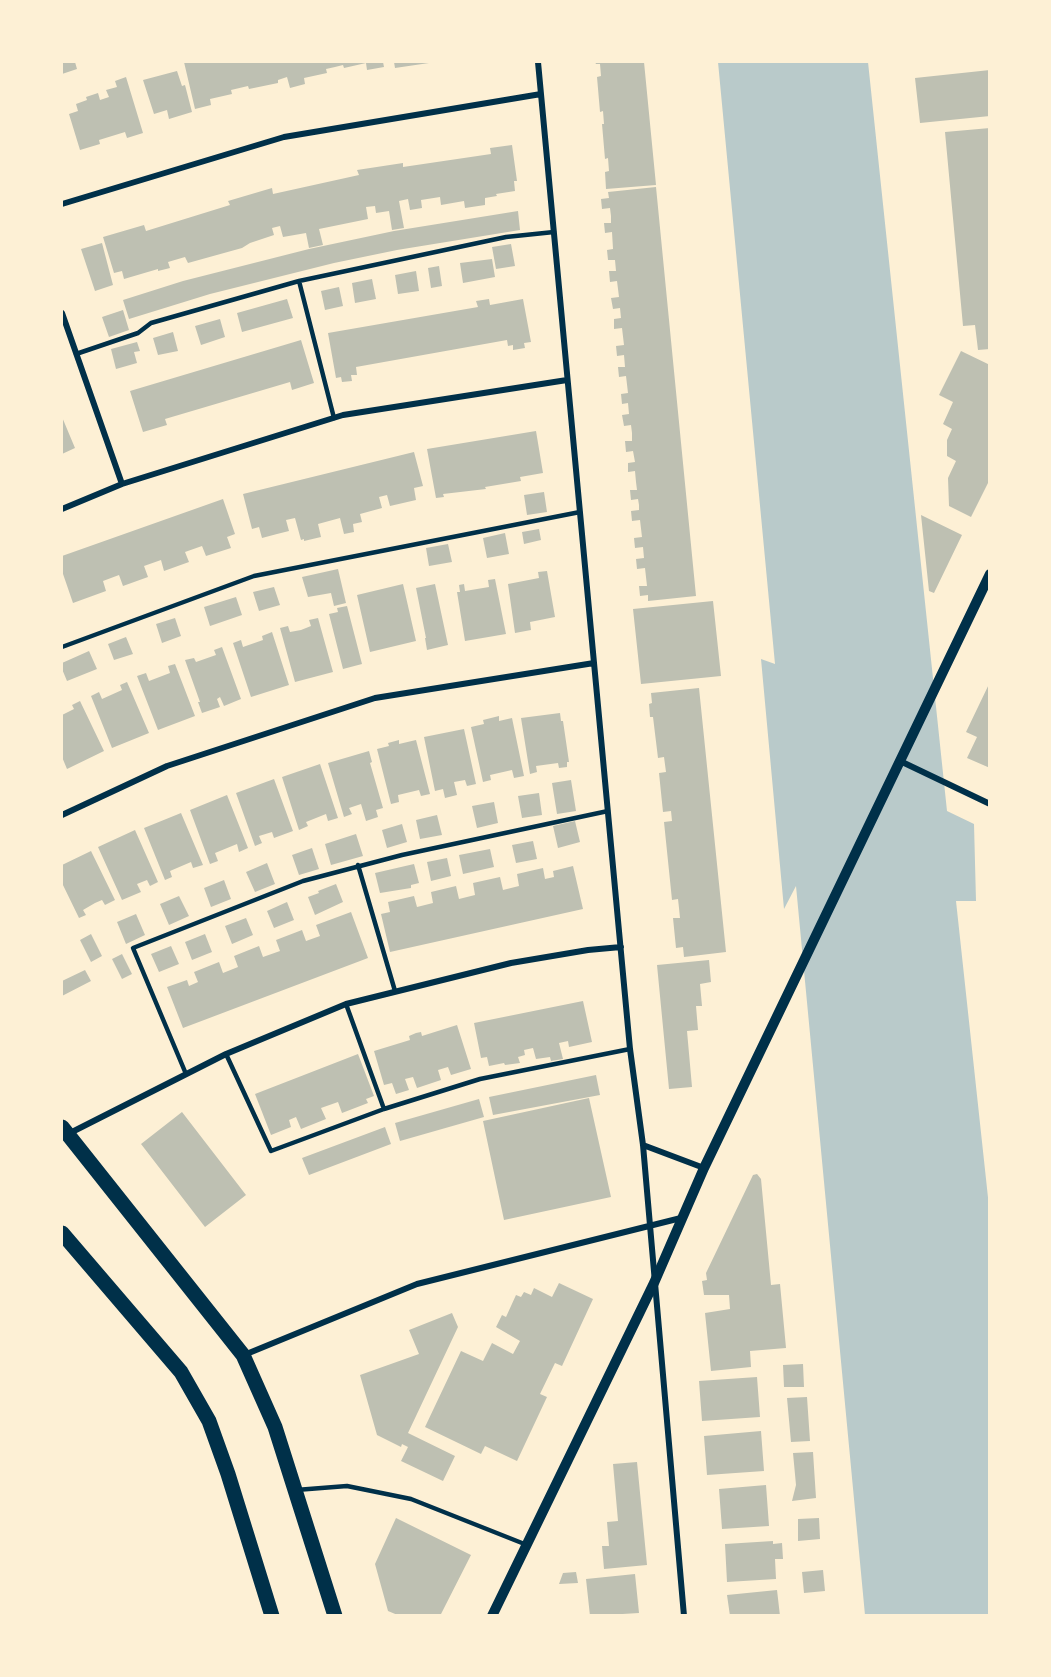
<!DOCTYPE html>
<style>
body{margin:0}
#map{position:relative;width:1051px;height:1677px;overflow:hidden;background:#fdf0d5;font-family:"DejaVu Sans",sans-serif}
canvas{display:block}
.frame{position:absolute;inset:0;border:63px solid #fdf0d5;pointer-events:none}
</style>
<div id="map">
<canvas width="1051" height="1677"></canvas>
<div class="frame"></div>
</div>
<script>
const g = document.querySelector('canvas').getContext('2d');
g.lineJoin = 'round';
function fill(path, color) {
  g.fillStyle = color;
  g.fill(path, 'evenodd');
}
function shape(rows) {
  const path = new Path2D();
  for (const r of rows) {
    path.moveTo(r[0], r[1]);
    for (let i = 2; i < r.length; i += 2) path.lineTo(r[i], r[i + 1]);
  }
  return path;
}
function stroke(path, color, width, dash) {
  g.strokeStyle = color;
  g.lineWidth = width;
  g.lineCap = dash ? 'butt' : 'round';
  g.setLineDash(dash || []);
  g.stroke(path);
}
const green = shape([
 [718,62,868,62,947,811,974,824,976,901,956,901,990,1216,989,1615,865,1615,796,886,784,909,761,659,775,664]
]);
const building = shape([
 [62,62,75,62,77,69,62,74],
 [184,62,383,62,384,67,367,70,366,63,344,68,343,65,335,67,326,69,327,73,304,78,305,84,290,88,287,77,278,80,278,83,249,89,248,86,231,90,232,94,210,99,211,105,195,109],
 [394,62,428,62,429,63,395,68],
 [595,62,644,62,656,185,606,189,605,172,609,171,608,158,605,159,602,124,604,124,603,111,600,112,597,77,601,76,600,64,596,64],
 [990,70,990,116,920,123,915,78],
 [177,71,182,86,185,85,192,112,169,119,167,110,154,114,143,80],
 [126,77,143,133,127,138,125,132,99,140,100,144,80,150,69,114,78,111,76,104,87,100,86,97,98,93,100,100,109,97,106,90,117,87,115,81],
 [990,128,990,349,978,350,975,325,963,326,945,132],
 [512,145,517,181,514,181,515,191,496,194,497,196,485,198,485,205,465,208,464,201,441,205,440,197,421,200,422,208,410,210,408,199,399,201,404,228,392,230,389,211,376,213,375,206,366,207,368,219,319,229,323,245,309,248,306,233,283,237,280,226,272,228,274,235,250,243,242,248,188,263,185,257,168,262,170,268,158,271,158,269,124,279,122,271,114,273,103,237,144,225,146,231,230,205,228,201,272,188,273,194,359,175,357,170,403,163,403,167,491,154,490,148],
 [656,187,696,596,648,601,648,595,640,596,639,586,647,586,645,568,637,569,636,559,644,558,643,547,635,548,634,538,642,537,640,520,632,521,631,511,639,510,639,505,638,499,631,500,630,490,637,490,636,482,635,471,628,472,628,463,635,462,633,451,626,452,625,441,632,441,632,433,631,425,624,426,622,415,629,414,628,403,622,404,621,394,628,393,626,376,619,377,618,367,625,367,624,355,617,356,616,346,624,345,622,328,614,329,614,319,621,318,620,308,613,309,611,298,619,297,617,281,610,282,609,271,616,271,615,260,608,260,607,250,613,249,612,232,605,233,604,223,611,223,611,216,610,208,602,209,601,199,609,198,608,192],
 [518,211,520,230,397,250,334,263,210,294,129,319,123,300,183,281,309,249,394,231],
 [102,243,113,285,95,291,81,249],
 [511,244,515,266,496,269,492,247],
 [492,259,495,277,463,283,460,263],
 [439,266,442,286,431,288,428,268],
 [416,271,419,291,398,294,395,275],
 [372,279,376,299,355,303,352,283],
 [339,287,343,306,325,310,321,291],
 [287,299,293,318,242,332,237,313],
 [489,299,490,305,523,299,531,342,524,343,525,348,513,350,513,345,508,346,507,340,356,367,357,375,351,375,352,381,342,382,341,377,336,378,328,333,478,307,476,301],
 [123,310,129,330,109,337,102,317],
 [220,319,225,337,201,345,195,326],
 [173,332,178,351,158,355,153,338],
 [301,340,314,383,292,390,290,382,165,419,167,425,143,432,130,391],
 [137,342,140,351,134,352,137,363,116,369,111,349],
 [961,351,990,365,990,479,971,517,949,506,948,478,956,461,947,456,947,440,952,429,943,424,953,402,939,395],
 [62,417,75,448,62,454],
 [536,431,543,473,520,477,521,481,485,487,486,489,443,494,444,497,436,498,427,449],
 [414,452,423,486,414,488,416,500,390,506,387,495,379,497,382,508,360,514,362,522,353,524,354,532,344,534,340,518,318,524,321,537,304,541,304,539,301,540,295,518,286,520,289,531,277,534,262,538,259,527,252,529,243,494],
 [544,492,547,512,527,515,524,495],
 [223,499,235,534,227,537,231,548,206,556,202,546,185,552,189,562,164,571,161,560,144,566,148,577,123,586,119,575,103,581,106,591,73,603,62,571,62,556],
 [921,515,962,535,934,593,929,591],
 [539,529,541,540,524,544,522,532],
 [505,533,509,554,487,558,483,538],
 [448,544,452,562,429,566,426,548],
 [338,569,346,603,334,606,331,593,308,597,302,577],
 [547,571,555,617,530,622,531,630,515,633,508,584,539,578,538,572],
 [495,579,506,634,465,641,457,592,460,592,459,585,464,584,465,591,489,587,488,580],
 [403,584,416,641,370,652,357,595],
 [435,584,448,645,427,650,425,638,426,638,416,588],
 [274,587,280,605,259,611,253,592],
 [236,597,242,615,210,626,204,607],
 [713,601,721,676,641,684,633,609],
 [347,606,362,664,343,669,329,614,338,612,337,608],
 [175,618,181,636,162,643,156,624],
 [318,618,333,672,295,682,280,628,288,626,290,632,301,630,311,626,309,620],
 [272,632,289,685,251,697,233,643,241,640,243,647,263,640,262,636],
 [126,637,133,654,114,660,108,644],
 [222,647,241,699,224,706,220,697,217,699,220,707,202,713,198,702,200,702,185,660,194,658,196,662,216,655,214,650],
 [89,651,97,669,67,681,62,669,62,663],
 [175,664,195,716,158,730,137,676,146,673,149,681,170,673,168,666],
 [127,682,149,733,112,748,91,696,99,692,102,699,122,690,120,685],
 [990,682,990,768,967,758,977,737,966,732],
 [699,688,726,952,684,957,683,947,676,948,673,918,680,918,679,908,678,899,672,900,664,822,672,821,671,811,663,812,659,773,666,772,664,757,658,758,653,717,650,717,649,704,652,703,651,693],
 [80,701,104,751,67,769,62,757,62,715,74,709,72,705],
 [560,713,561,721,563,721,569,762,567,762,567,767,559,768,558,763,536,766,537,772,530,774,521,718],
 [499,716,499,721,512,718,524,776,514,778,512,770,490,775,491,780,483,782,471,727,484,724,483,720],
 [464,729,476,784,467,786,465,780,454,782,457,795,445,798,443,789,435,791,424,737],
 [399,740,399,744,416,740,430,794,421,796,419,790,398,795,399,802,391,804,377,749,389,746,388,743],
 [369,751,372,762,370,763,383,808,376,810,378,817,366,821,361,804,349,808,352,814,344,817,328,763],
 [320,764,338,818,328,821,326,814,306,822,308,826,299,830,282,777],
 [274,779,293,831,274,838,272,832,259,836,262,843,255,846,236,793],
 [571,780,576,811,557,814,552,783],
 [539,793,542,815,522,818,518,796],
 [227,795,248,848,239,852,237,844,215,853,218,861,210,864,190,810],
 [494,802,498,823,477,828,472,806],
 [181,813,203,865,193,868,191,862,170,871,172,877,165,880,144,828],
 [437,815,442,835,420,839,416,820],
 [575,821,580,842,558,848,553,826],
 [402,824,407,842,387,848,382,830],
 [135,830,158,882,150,886,147,880,137,884,141,892,122,900,98,847],
 [356,834,363,856,331,865,325,844],
 [533,841,537,859,516,863,512,845],
 [312,848,319,869,299,875,292,855],
 [490,849,494,867,463,874,459,855],
 [91,851,115,900,105,905,102,900,95,903,83,910,86,915,79,918,62,883,62,865],
 [447,858,451,876,431,881,427,862],
 [267,863,275,884,255,892,246,872],
 [414,864,419,883,411,885,411,888,380,893,375,873],
 [573,866,583,909,390,952,381,914,390,912,388,902,414,896,417,907,433,903,431,892,456,886,459,899,475,895,473,883,500,877,503,890,519,886,517,874,543,868,545,879,554,877,553,871],
 [224,880,231,899,211,907,204,888],
 [336,884,343,902,315,915,308,897,319,893,318,891],
 [179,896,189,916,169,925,160,904],
 [287,902,294,920,274,928,267,911],
 [351,912,368,958,183,1028,167,987,187,980,189,986,198,982,194,972,219,962,223,973,238,967,234,956,259,946,263,957,280,951,276,940,302,930,306,941,320,936,316,925],
 [136,914,145,935,126,944,117,922],
 [246,918,253,935,232,944,225,926],
 [91,934,102,956,91,962,80,940],
 [205,934,212,952,192,960,185,942],
 [171,946,179,964,159,972,151,954],
 [122,954,132,974,122,979,112,959],
 [709,960,711,982,700,984,702,1006,696,1006,698,1030,687,1031,692,1087,669,1089,657,965],
 [85,970,91,981,62,996,62,981],
 [583,1001,592,1042,569,1047,568,1041,559,1043,563,1059,551,1061,550,1057,536,1059,533,1048,524,1050,525,1055,518,1057,520,1063,505,1065,504,1063,489,1066,487,1057,481,1058,474,1023],
 [457,1025,471,1069,451,1075,448,1067,438,1070,441,1080,417,1088,413,1077,405,1079,409,1090,396,1094,392,1083,384,1085,374,1051,410,1040,409,1036,416,1033,421,1032,422,1036],
 [358,1054,374,1096,366,1099,368,1103,342,1113,338,1102,321,1108,326,1119,301,1129,296,1117,289,1120,291,1127,271,1135,255,1094],
 [596,1075,600,1095,493,1115,489,1097],
 [589,1098,611,1197,504,1220,483,1121],
 [479,1099,484,1117,400,1141,395,1123],
 [182,1112,246,1195,205,1227,141,1144],
 [385,1127,391,1144,309,1175,302,1158],
 [757,1174,761,1179,771,1285,780,1284,786,1348,750,1351,751,1367,711,1371,705,1313,730,1309,729,1295,704,1295,702,1281,707,1280,706,1273,753,1175],
 [559,1283,593,1299,562,1366,555,1363,540,1394,547,1397,517,1461,485,1446,481,1454,425,1427,461,1351,483,1361,492,1343,513,1354,520,1341,496,1327,502,1315,506,1317,516,1295,521,1297,524,1292,531,1295,534,1288,552,1297],
 [452,1313,458,1327,408,1433,455,1456,443,1481,401,1461,408,1447,402,1444,401,1447,377,1435,360,1375,419,1354,409,1330],
 [803,1364,804,1387,784,1387,783,1365],
 [757,1377,760,1417,702,1421,699,1381],
 [807,1397,810,1441,791,1442,787,1398],
 [761,1431,764,1471,707,1475,704,1436],
 [813,1452,816,1498,792,1501,796,1485,793,1453],
 [637,1462,647,1565,604,1569,602,1546,609,1546,607,1522,618,1521,613,1464],
 [766,1485,769,1526,722,1529,719,1489],
 [396,1518,471,1555,440,1616,400,1616,388,1611,375,1564],
 [819,1518,820,1539,798,1541,798,1519],
 [773,1541,773,1544,782,1543,783,1559,775,1559,776,1579,727,1582,725,1544],
 [823,1570,825,1591,804,1593,802,1572],
 [576,1572,578,1583,559,1584,563,1573],
 [635,1574,639,1613,590,1616,586,1579],
 [777,1590,780,1616,730,1616,727,1595]
]);
const service = shape([
 [299,281,334,418],
 [76,354,138,333,151,323,299,281,506,237,554,232],
 [62,647,254,576,580,512],
 [358,865,395,991],
 [346,1004,384,1109],
 [226,1054,271,1151,384,1109,480,1079,630,1049],
 [186,1074,133,948,303,881,402,855,608,811],
 [296,1490,347,1486,411,1499,527,1545]
]);
const minor = shape([
 [538,62,630,1049,643,1145,684,1616],
 [62,204,284,137,541,94],
 [62,313,122,484],
 [62,509,122,484,343,415,567,380],
 [900,761,990,804],
 [62,815,167,766,375,698,594,663],
 [68,1134,226,1054,346,1004,511,963,588,950,621,947],
 [643,1145,704,1168],
 [244,1355,417,1284,681,1218]
]);
const tertiary = shape([
 [492,1616,654,1283,704,1168,990,574]
]);
const primary = shape([
 [62,1127,243,1355,275,1427,335,1616],
 [62,1233,181,1372,209,1421,228,1474,272,1616]
]);
fill(green, '#b9caca');
fill(building, '#bec0b2');
stroke(service, '#003049', 4.5);
stroke(minor, '#003049', 6);
stroke(tertiary, '#003049', 10);
stroke(primary, '#003049', 15);
</script>
